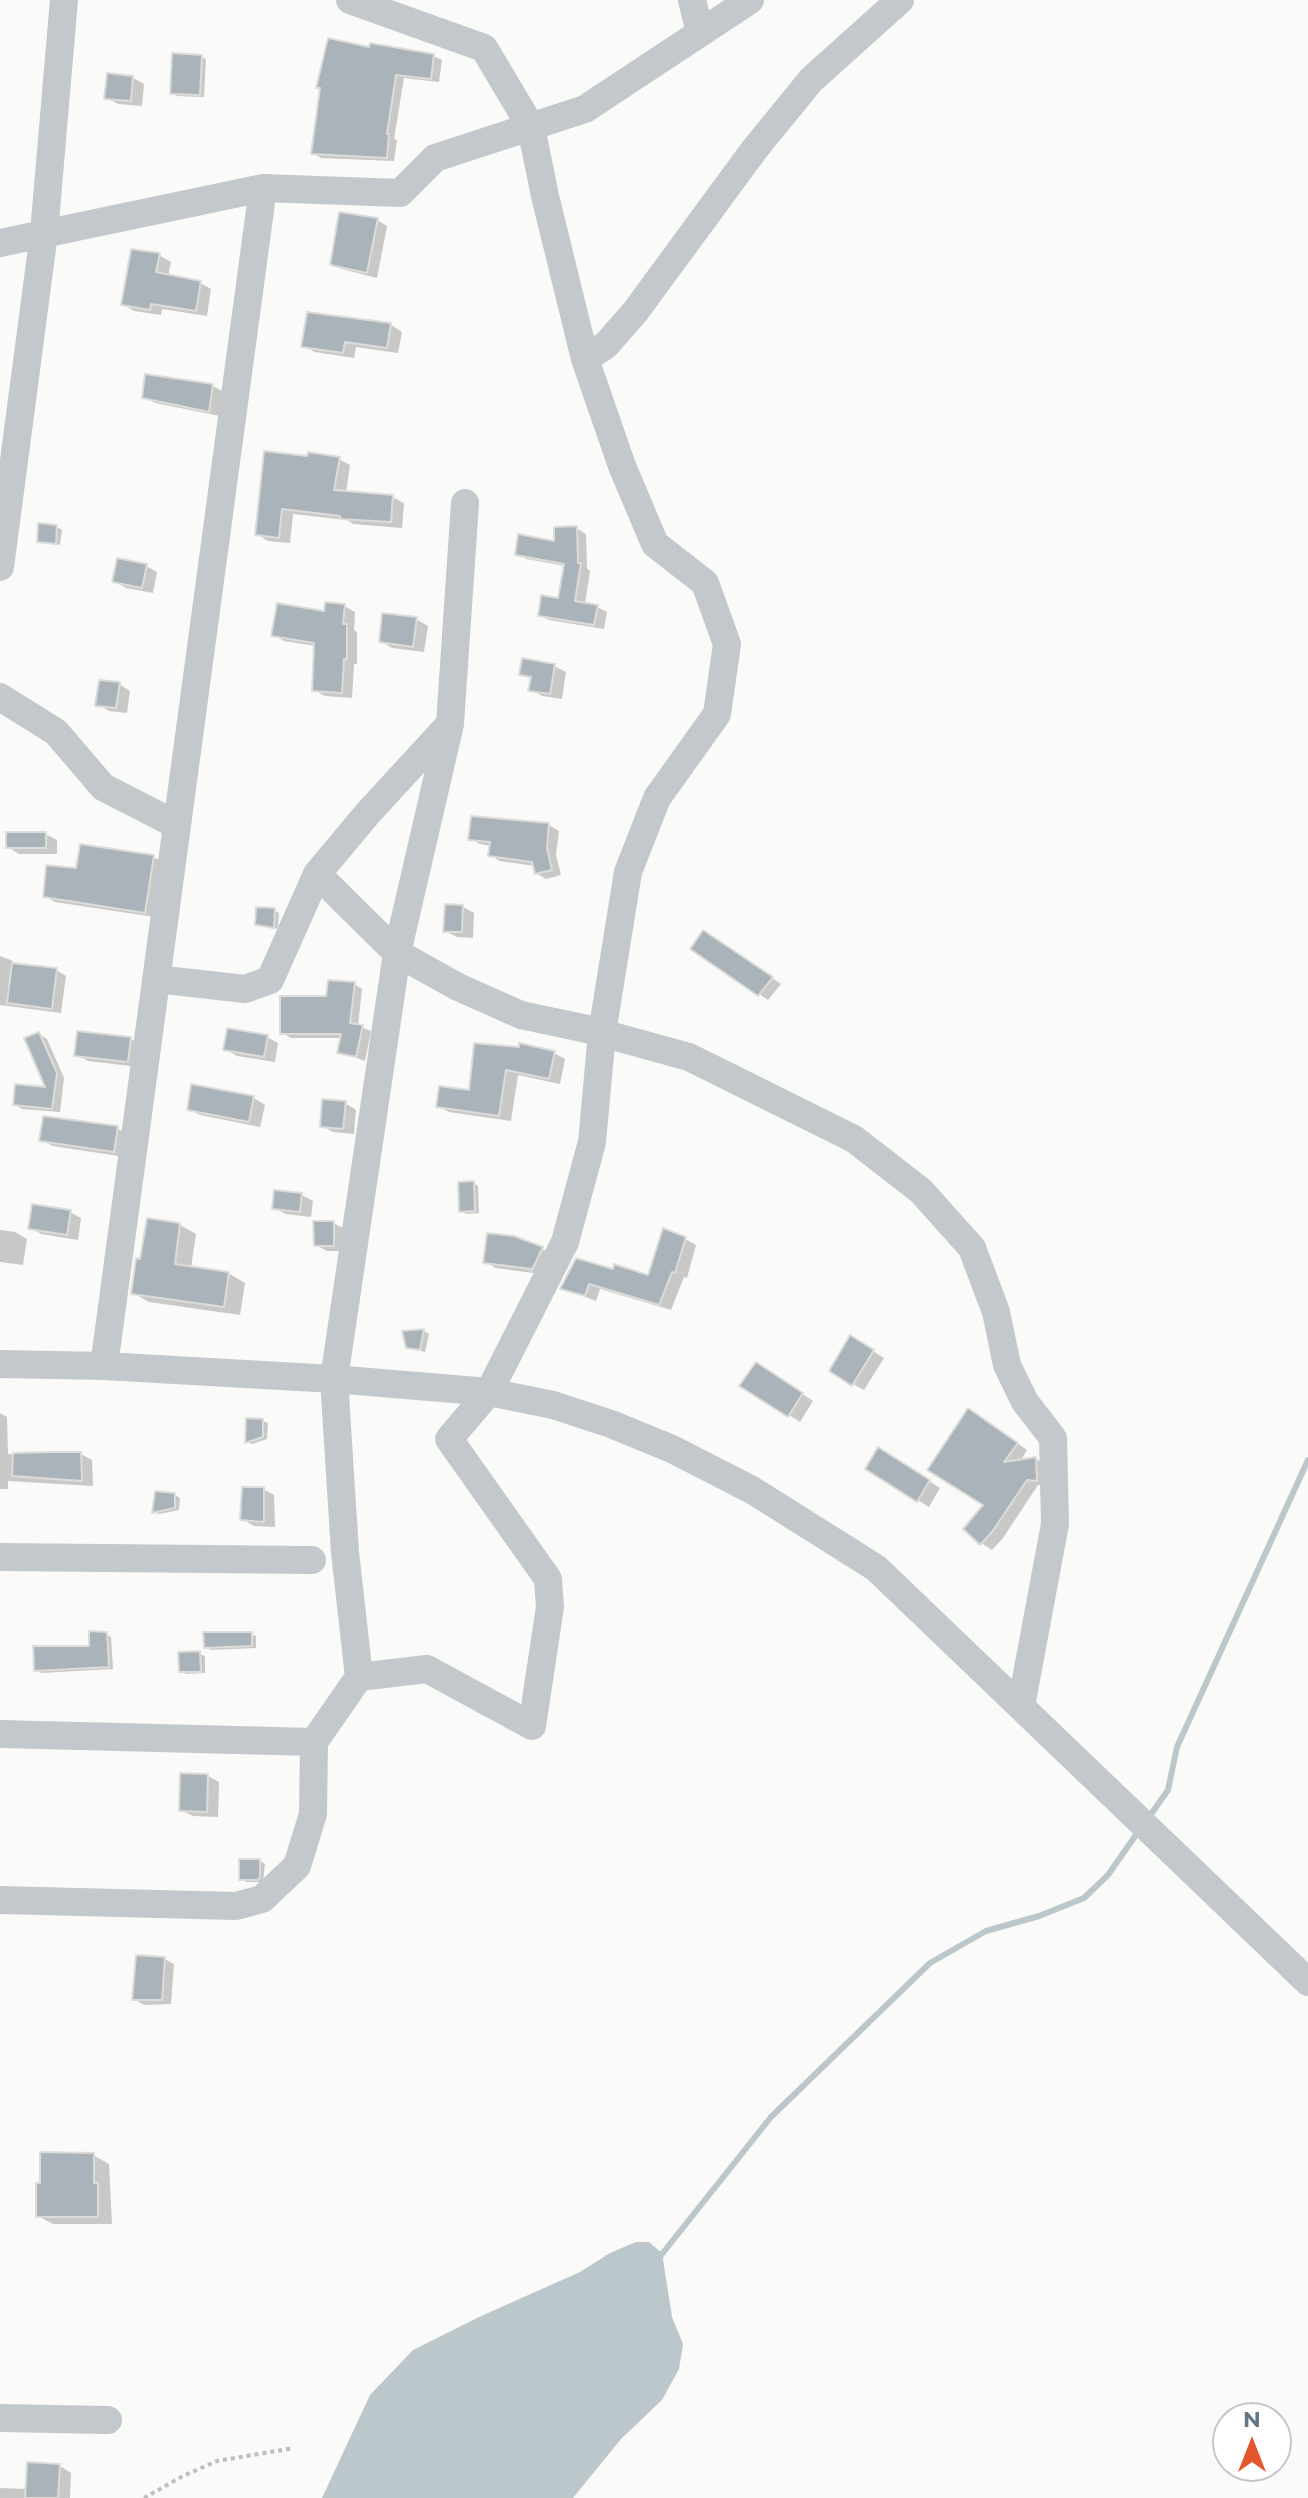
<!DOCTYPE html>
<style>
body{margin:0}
#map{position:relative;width:1308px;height:2498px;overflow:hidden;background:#fafaf8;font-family:Montserrat,sans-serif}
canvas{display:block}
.north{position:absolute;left:1212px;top:2402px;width:80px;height:80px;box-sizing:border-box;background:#fff;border:2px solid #c1c8cd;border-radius:50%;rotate:0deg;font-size:22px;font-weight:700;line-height:32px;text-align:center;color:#657683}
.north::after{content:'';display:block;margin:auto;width:28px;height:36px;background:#e4572e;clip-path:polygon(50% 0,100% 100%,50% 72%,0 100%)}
</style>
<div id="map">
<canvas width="1308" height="2498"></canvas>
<div class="north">N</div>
</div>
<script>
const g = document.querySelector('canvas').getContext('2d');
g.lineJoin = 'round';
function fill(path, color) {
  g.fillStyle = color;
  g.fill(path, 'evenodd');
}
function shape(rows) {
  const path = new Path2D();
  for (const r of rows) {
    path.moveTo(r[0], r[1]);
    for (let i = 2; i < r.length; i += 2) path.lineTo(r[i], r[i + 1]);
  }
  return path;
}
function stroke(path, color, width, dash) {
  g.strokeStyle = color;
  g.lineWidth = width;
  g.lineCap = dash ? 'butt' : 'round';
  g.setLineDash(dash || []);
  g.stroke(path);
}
const water = shape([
 [636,2242,649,2242,662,2253,672,2317,683,2344,679,2369,662,2400,621,2439,573,2498,322,2498,370,2395,413,2350,479,2317,580,2272,610,2253]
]);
const shadow = shape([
 [372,45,434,56,442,60,439,82,404,78,394,139,397,140,394,161,321,158,313,153],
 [201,57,206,59,204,97,177,96,172,93],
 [108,76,133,78,144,84,142,106,118,104,107,98],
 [377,220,387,226,377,278,342,269,332,264],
 [159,255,171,262,168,276,200,283,211,289,207,316,162,309,161,315,134,311,123,304],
 [391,325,402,332,398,353,356,347,354,358,315,352,304,346],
 [146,376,213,386,224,392,220,416,155,403,144,397],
 [266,453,339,459,350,465,346,493,392,497,404,503,402,528,353,524,347,520,293,514,290,543,268,541,257,534],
 [57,527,62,530,60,545,39,541],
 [576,528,586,534,587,569,590,571,585,604,597,607,607,612,604,629,549,620,540,615,560,600,565,566,527,559,517,554,556,543],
 [146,566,157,572,153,593,126,588,114,581],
 [344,606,355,612,354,630,357,632,357,664,354,664,352,698,325,696,314,690,316,646,284,641,274,635],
 [416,619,428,626,424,652,392,648,381,641],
 [554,666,566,672,562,699,542,696,531,690,532,680,522,674],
 [119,684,130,691,127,713,109,711,98,704],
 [549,825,559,831,556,855,561,875,546,879,536,873,535,866,500,861,490,855,492,846,480,844,470,839],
 [45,834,57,840,57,854,19,854,8,847],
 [153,857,163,862,155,917,55,902,45,896,78,870],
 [463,907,474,913,473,938,457,937,445,931],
 [274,910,279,913,278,929,257,924],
 [713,938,781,984,768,1000,759,994],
 [0,956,13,961,12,965,56,970,66,976,61,1013,0,1005],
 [354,984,362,989,358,1026,371,1031,365,1061,340,1052,343,1038,291,1038,282,1033,328,998],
 [39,1034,47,1039,64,1078,60,1112,22,1109,15,1104,48,1089],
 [267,1037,278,1043,275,1062,237,1056,225,1049],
 [131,1039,142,1045,139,1067,88,1061,77,1055],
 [475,1045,554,1053,565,1059,560,1084,518,1075,511,1121,449,1112,438,1106,471,1093],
 [254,1098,265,1105,260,1127,200,1115,189,1109],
 [345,1103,356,1110,354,1134,333,1132,322,1126],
 [117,1128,128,1135,125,1157,53,1146,41,1140],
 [473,1183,478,1186,479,1213,466,1214,461,1211],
 [302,1195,313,1201,311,1217,286,1214,274,1208],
 [70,1212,81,1218,78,1240,41,1234,30,1228],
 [333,1223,345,1229,345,1251,327,1251,316,1245],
 [180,1225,196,1234,191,1268,228,1273,245,1283,240,1315,149,1302,133,1293,142,1261],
 [0,1230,15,1232,27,1239,23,1265,0,1262],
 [488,1236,542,1249,553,1255,540,1274,496,1268,485,1262],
 [685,1239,696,1245,687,1278,684,1277,671,1310,600,1289,596,1301,563,1288,614,1272,650,1277],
 [424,1331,429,1334,425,1352,407,1347,404,1333],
 [862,1344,884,1358,864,1390,853,1384],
 [768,1371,813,1401,800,1422,789,1415],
 [0,1413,7,1417,8,1454,81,1454,92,1460,93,1486,8,1481,8,1489,0,1489],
 [980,1417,1027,1450,1020,1462,1036,1459,1047,1465,1047,1486,1038,1485,1003,1538,992,1550,981,1543,986,1505],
 [263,1421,268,1423,267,1439,252,1444,247,1442],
 [890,1456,940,1488,929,1507,868,1468],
 [263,1489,274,1495,275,1527,254,1526,242,1519],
 [175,1495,180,1498,179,1510,159,1514,154,1512],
 [106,1634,111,1637,113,1669,41,1673,36,1670,90,1648],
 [251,1634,256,1636,256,1648,211,1650,206,1647],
 [200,1654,205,1656,205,1673,186,1674,181,1671],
 [208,1776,219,1782,218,1817,193,1816,181,1810],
 [260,1861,265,1864,263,1882,246,1882,241,1879],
 [165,1959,174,1964,171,2004,144,2005,134,1999],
 [93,2155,109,2164,112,2224,53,2224,38,2216,42,2185],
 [29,2465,60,2466,71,2473,70,2498,0,2498,0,2488,27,2489]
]);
const stream = shape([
 [1149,1817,1168,1790,1177,1747,1308,1460],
 [658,2259,771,2117,930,1963,986,1931,1039,1916,1084,1898,1108,1875,1138,1832]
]);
const building = shape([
 [328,38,369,47,370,43,434,54,431,79,396,75,387,134,389,134,387,158,311,154,320,88,316,88,328,38],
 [172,53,202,55,200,95,170,94,172,53],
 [107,73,133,76,131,101,104,99,107,73],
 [339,212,378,218,367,273,330,265,339,212],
 [131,249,160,253,156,272,201,281,196,311,151,304,150,310,121,305,131,249],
 [307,312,391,323,387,348,345,342,343,353,301,347,307,312],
 [145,374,213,384,209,412,142,398,145,374],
 [264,451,307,456,308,452,340,457,334,490,393,495,391,522,340,519,340,516,282,509,279,538,255,535,264,451],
 [38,523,57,525,56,544,37,542,38,523],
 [577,526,578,563,581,563,575,601,598,605,594,625,538,616,541,595,558,598,564,564,515,555,518,534,554,541,554,527,577,526],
 [117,558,147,564,142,588,112,582,117,558],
 [325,602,345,604,343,624,347,624,347,659,344,659,342,693,312,691,314,643,271,636,277,603,324,611,325,602],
 [382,613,417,617,413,647,379,642,382,613],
 [522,658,555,664,550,694,528,691,531,677,519,675,522,658],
 [99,680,120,682,116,708,95,706,99,680],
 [471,816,549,823,547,848,552,870,535,874,532,862,488,856,490,842,468,840,471,816],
 [6,832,46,832,46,848,6,848,6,832],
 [80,844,154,855,145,913,43,897,46,865,76,868,80,844],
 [445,904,463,905,462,932,443,932,445,904],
 [256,907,275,908,274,928,255,925,256,907],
 [703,930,773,977,758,996,690,949,703,930],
 [12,963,57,968,52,1009,7,1003,12,963],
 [328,980,355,982,350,1023,363,1025,356,1057,337,1053,341,1034,280,1034,280,996,326,996,328,980],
 [227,1028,268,1035,264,1057,223,1050,227,1028],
 [77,1031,131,1037,128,1062,74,1056,77,1031],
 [39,1032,57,1073,52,1109,13,1105,15,1084,45,1087,24,1038,39,1032],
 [474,1043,519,1047,519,1043,555,1051,549,1079,506,1070,499,1116,436,1107,439,1086,469,1090,474,1043],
 [191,1084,254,1096,249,1122,187,1110,191,1084],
 [322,1099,346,1101,343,1129,320,1127,322,1099],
 [43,1116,118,1126,114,1152,39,1141,43,1116],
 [474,1181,475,1211,459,1212,458,1182,474,1181],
 [274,1190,302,1193,300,1212,272,1209,274,1190],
 [32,1204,71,1210,67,1235,28,1229,32,1204],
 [147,1218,180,1223,175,1264,229,1272,224,1307,131,1294,136,1258,140,1259,147,1218],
 [313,1221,334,1221,334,1246,314,1246,313,1221],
 [663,1228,686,1237,675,1273,672,1272,659,1305,589,1284,585,1296,560,1289,576,1258,613,1269,614,1264,648,1275,663,1228],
 [487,1233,514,1236,543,1247,531,1272,532,1269,483,1263,487,1233],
 [424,1329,420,1350,406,1348,402,1331,424,1329],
 [850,1335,874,1350,852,1386,829,1371,850,1335],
 [756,1362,803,1393,788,1417,739,1386,756,1362],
 [968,1408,1018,1443,1004,1462,1036,1457,1037,1481,1027,1480,992,1532,980,1545,963,1529,983,1505,927,1470,968,1408],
 [246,1418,263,1419,263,1437,245,1443,246,1418],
 [878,1447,930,1480,917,1502,865,1469,878,1447],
 [53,1452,81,1452,82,1481,12,1476,13,1453,53,1452],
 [242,1487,264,1487,264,1522,240,1520,242,1487],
 [155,1491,175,1493,175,1508,152,1513,155,1491],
 [89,1631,107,1632,109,1667,34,1671,33,1646,89,1646,89,1631],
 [203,1632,252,1632,252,1646,204,1648,203,1632],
 [200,1651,201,1672,179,1672,178,1652,200,1651],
 [180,1773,208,1774,207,1812,179,1811,180,1773],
 [239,1859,260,1859,260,1877,258,1880,239,1880,239,1859],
 [136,1955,165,1957,162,2000,132,2000,136,1955],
 [40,2152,94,2153,94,2183,98,2183,98,2217,36,2217,36,2183,40,2183,40,2152],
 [27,2462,60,2464,58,2498,25,2498,27,2462]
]);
const path = shape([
 [144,2498,183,2476,217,2461,294,2448]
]);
const minor = shape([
 [350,0,484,48,531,127,545,196,585,359,622,466,655,544,705,583,727,644,717,714,657,798,628,872,602,1033,592,1142,565,1242,489,1392,449,1439,548,1579,550,1607,532,1726,427,1669,359,1677],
 [692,0,700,33],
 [0,243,263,188,400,193,435,158,585,109,750,0],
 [585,359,606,345,635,312,754,150,811,80,900,0],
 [0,567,44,233,64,0],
 [0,697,56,732,103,787,177,825],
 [317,874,397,953,458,987,521,1015,587,1029,689,1057,854,1139,921,1191,972,1248,996,1312,1007,1365,1025,1402,1053,1438,1055,1524,1021,1706],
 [156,979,245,989,270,980,317,874,368,813,449,725],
 [0,1364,104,1366,334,1379,489,1392,553,1405,611,1424,672,1449,752,1490,876,1568,1308,1982],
 [104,1366,263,188],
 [0,1557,312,1560],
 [0,1734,314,1742],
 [0,1900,236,1906,262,1899,297,1866,313,1814,314,1742,359,1677,345,1552,334,1379,397,953,450,724,465,503],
 [0,2418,108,2420]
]);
fill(water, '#bbc7cb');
fill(shadow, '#0003');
stroke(stream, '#bbc7cb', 6);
fill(building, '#aab3b9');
stroke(building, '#dcdcda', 2);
stroke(path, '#bbbfc2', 4, [4, 4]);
stroke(minor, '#c3c8cc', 28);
</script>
